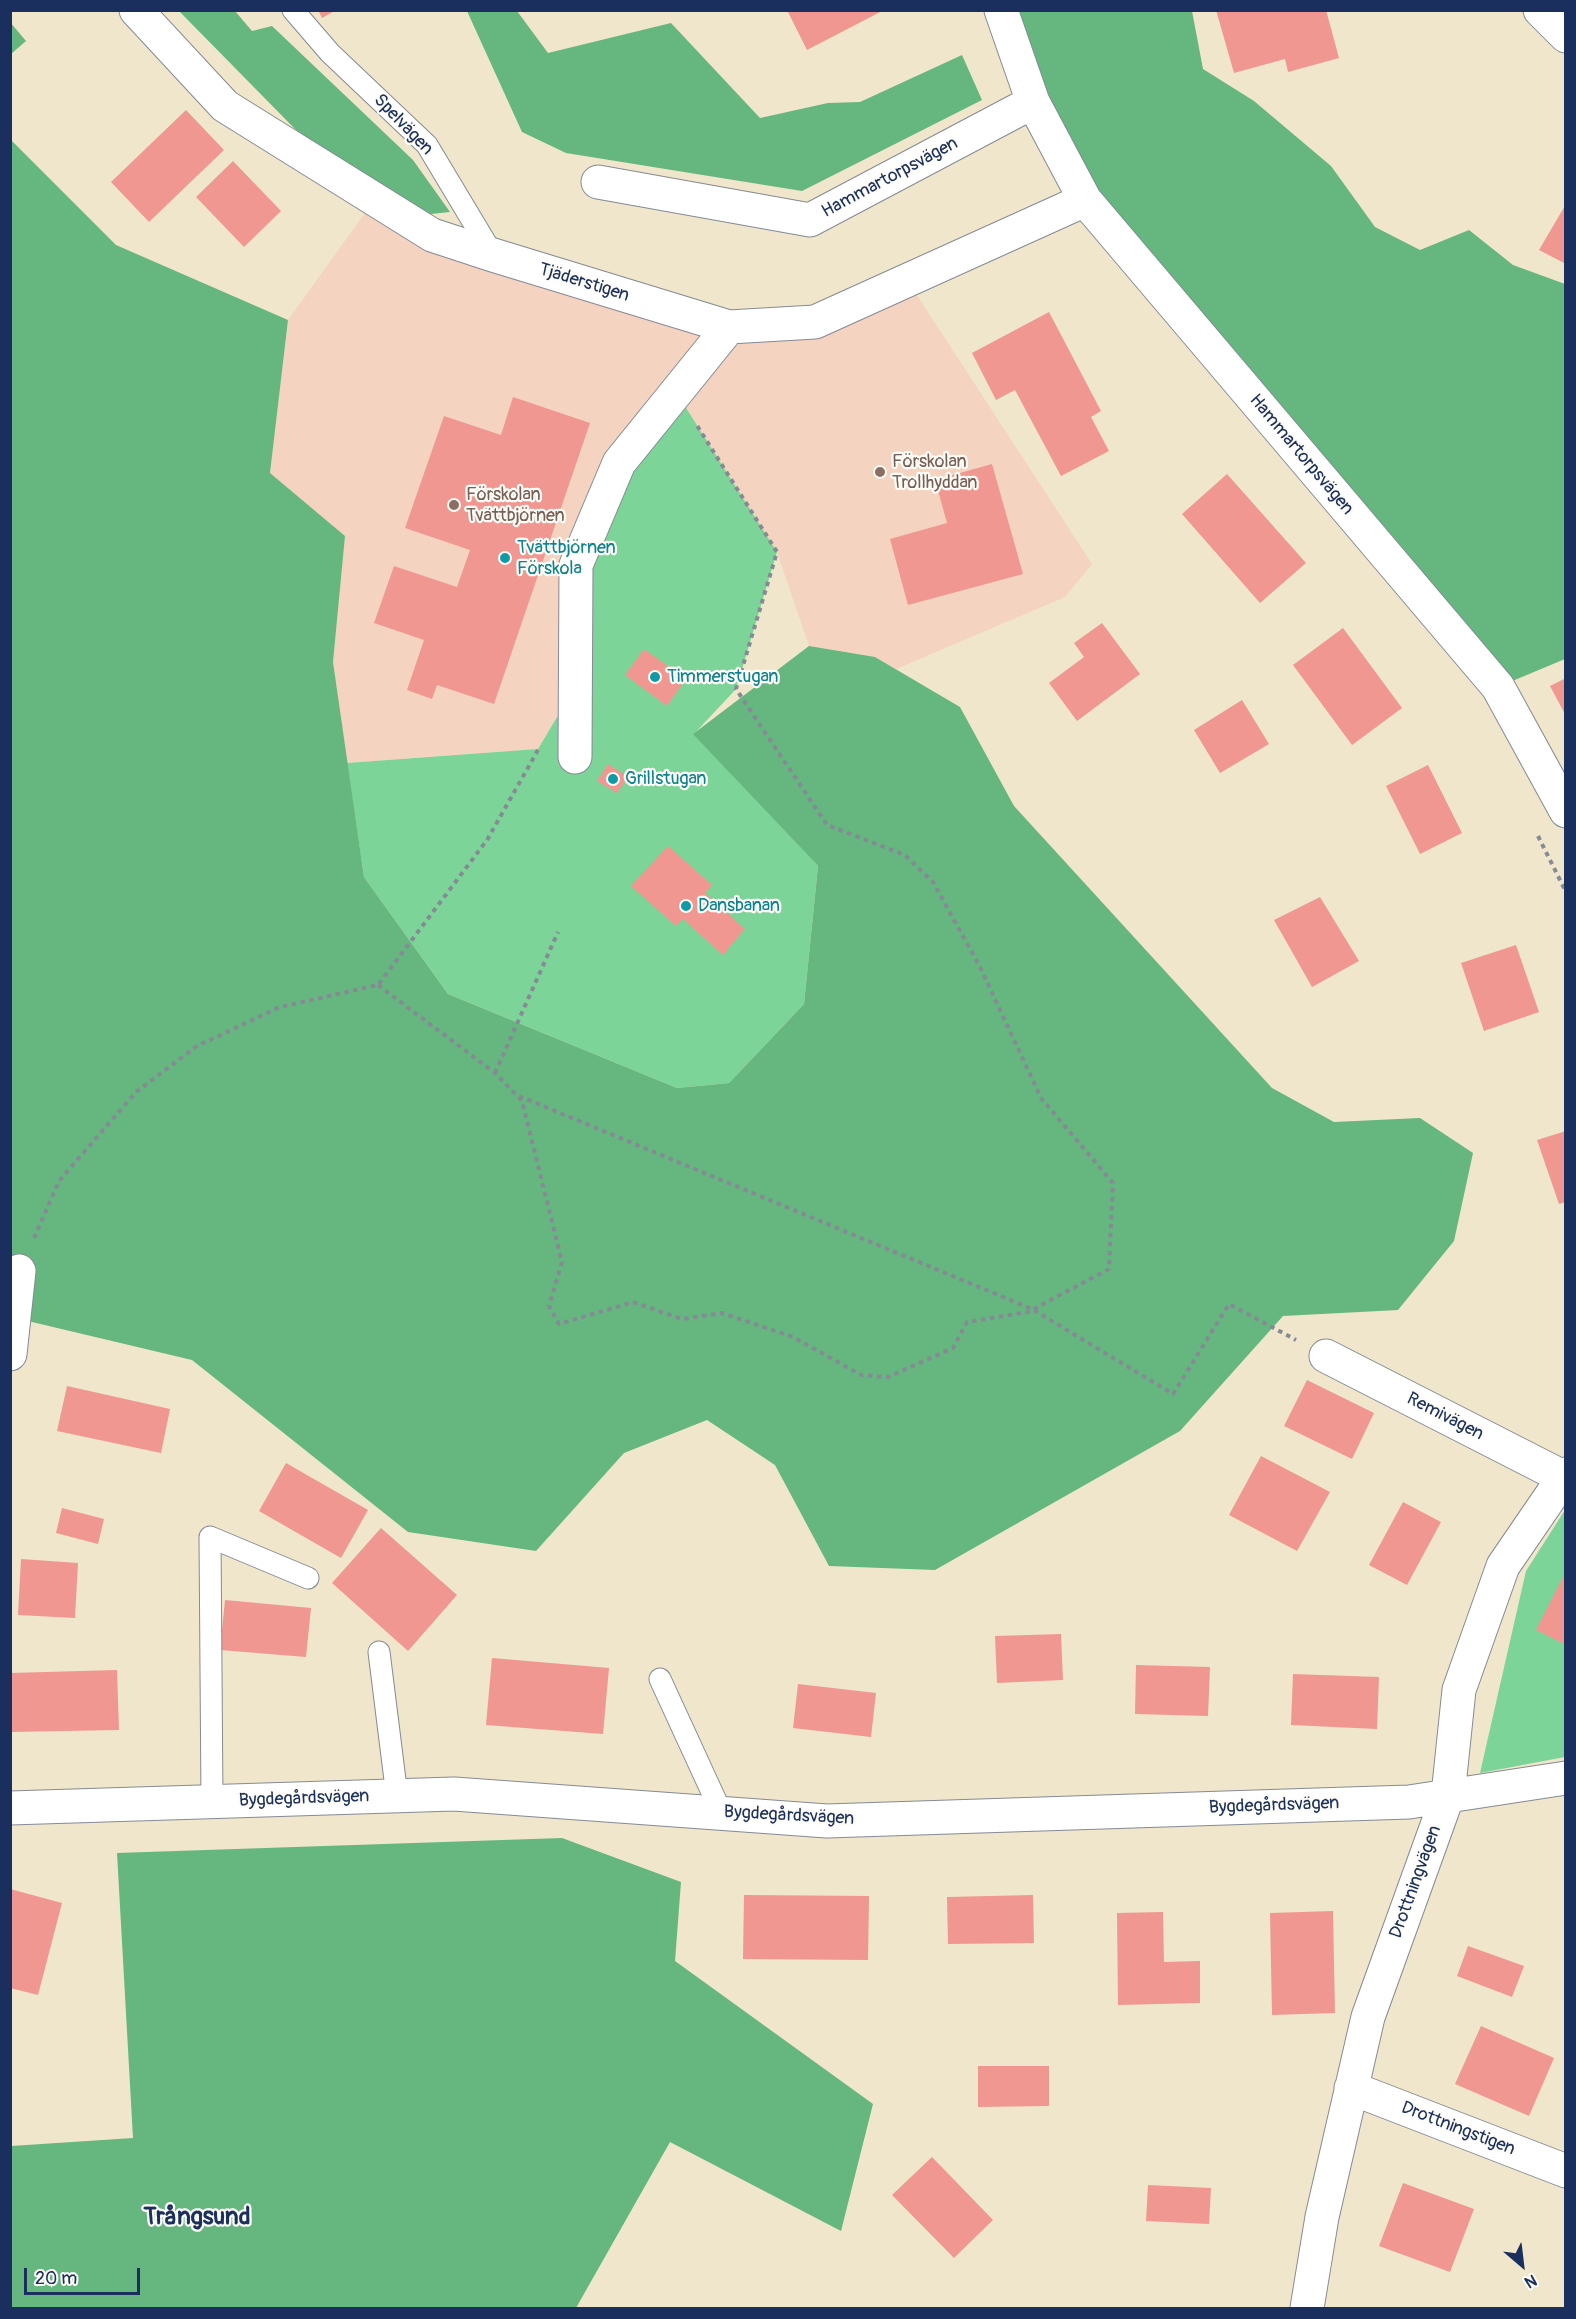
<!DOCTYPE html>
<meta charset="utf-8">
<style>
body{margin:0}
#map{position:relative;width:1576px;height:2319px;overflow:hidden;background:#efe6cb;font-family:Pangolin,sans-serif}
canvas{display:block}
.frame{position:absolute;inset:0;border:12px solid #1b2f5e;pointer-events:none}
.north{position:absolute;left:1492px;top:2235px;width:60px;height:60px;-webkit-text-stroke:4px #fdfcf7;paint-order:stroke;rotate:152deg;font-size:16px;font-weight:700;line-height:24px;text-align:center;color:#1b2f5e}
.north::after{content:'';display:block;margin:auto;width:21px;height:27px;background:#1b2f5e;clip-path:polygon(50% 0,100% 100%,50% 72%,0 100%)}
.scale{position:absolute;left:24px;top:2268px;width:116px;height:27px;box-sizing:border-box;border:3px solid #1b2f5e;border-top:0;padding-left:8px;font-size:18px;line-height:21px;white-space:nowrap;color:#1b2f5e;-webkit-text-stroke:4px #fdfcf7;paint-order:stroke}
</style>
<div id="map">
<canvas width="1576" height="2319"></canvas>
<div class="frame"></div>
<div class="north">N</div>
<div class="scale">20 m</div>
</div>
<script>
const g = document.querySelector('canvas').getContext('2d');
g.lineJoin = 'round';
function fill(path, color) {
  g.fillStyle = color;
  g.fill(path, 'evenodd');
}
function shape(rows) {
  const path = new Path2D();
  for (const r of rows) {
    path.moveTo(r[0], r[1]);
    for (let i = 2; i < r.length; i += 2) path.lineTo(r[i], r[i + 1]);
  }
  return path;
}
function stroke(path, color, width, dash) {
  g.strokeStyle = color;
  g.lineWidth = width;
  g.lineCap = dash ? 'butt' : 'round';
  g.setLineDash(dash || []);
  g.stroke(path);
}
function drawText(font, color, halo, rows, align = 'center') {
  g.font = font + ' Pangolin,sans-serif';
  g.lineWidth = 4.5;
  g.setLineDash([]);
  g.textBaseline = 'middle';
  g.strokeStyle = halo;
  g.fillStyle = color;
  for (const [text, x, y, turn = 0] of rows) {
    g.save();
    g.translate(x, y);
    g.rotate((+turn || 0) * Math.PI / 180);
    g.textAlign = isNaN(turn) ? turn : align;
    if (halo) g.strokeText(text, 0, 0);
    g.fillText(text, 0, 0);
    g.restore();
  }
}
const built = shape([
 [375,199,729,327,815,322,907,280,1092,564,1065,597,896,669,875,657,809,646,777,552,575,687,538,749,347,763,333,662,345,536,270,473,288,320]
]);
const green = shape([
 [676,392,777,552,736,689,694,734,818,866,804,1004,729,1083,677,1088,448,994,364,877,347,763,538,749,575,687,576,565],
 [1565,1510,1565,1757,1480,1773,1526,1571]
]);
const forest = shape([
 [179,11,235,11,252,31,272,26,413,160,450,212,421,215,297,131],
 [467,11,517,11,548,53,671,23,760,118,828,103,860,102,962,55,982,100,802,191,566,153,522,132],
 [1001,11,1192,11,1203,69,1254,101,1331,166,1375,227,1420,250,1469,230,1513,265,1565,284,1565,659,1498,687,1085,200],
 [10,22,26,41,11,54,10,54],
 [10,139,116,245,288,320,270,473,345,536,333,662,364,877,448,994,677,1088,729,1083,804,1004,818,866,693,734,809,646,875,657,960,707,1014,806,1272,1088,1334,1122,1420,1118,1473,1153,1454,1241,1398,1310,1283,1316,1180,1431,935,1570,829,1566,775,1465,707,1420,624,1453,536,1551,408,1532,192,1360,11,1317],
 [562,1838,681,1882,675,1961,873,2104,841,2231,670,2142,576,2308,11,2308,11,2146,133,2138,117,1853]
]);
const building = shape([
 [318,10,336,10,322,18],
 [787,10,884,10,807,50],
 [1216,10,1326,10,1339,58,1288,72,1285,59,1234,73],
 [186,110,224,150,149,222,111,182],
 [233,161,281,211,244,247,196,197],
 [1566,204,1566,264,1539,250],
 [1049,312,1101,411,1091,417,1109,451,1061,476,1015,390,996,400,972,353],
 [513,397,590,423,494,704,437,685,432,699,407,690,424,640,374,623,394,566,457,587,470,550,405,528,444,416,501,435],
 [992,464,1023,574,908,605,890,539,947,523,935,480],
 [1227,474,1306,563,1260,603,1182,514],
 [1102,623,1140,674,1077,721,1049,683,1084,657,1074,643],
 [1343,628,1402,708,1352,745,1293,665],
 [644,649,686,679,667,706,625,675],
 [1566,678,1566,716,1550,686],
 [1242,700,1269,744,1220,773,1194,730],
 [608,764,628,777,617,793,597,781],
 [1428,765,1462,833,1420,854,1386,786],
 [668,846,712,885,705,893,745,929,723,955,683,919,676,926,631,886],
 [1320,897,1359,961,1312,987,1274,920],
 [1516,945,1539,1012,1484,1031,1461,963],
 [1566,1131,1566,1202,1559,1204,1537,1140],
 [1307,1380,1374,1413,1352,1459,1284,1426],
 [67,1386,170,1409,161,1453,57,1431],
 [1261,1456,1330,1492,1297,1551,1229,1515],
 [286,1463,368,1510,341,1558,259,1511],
 [1403,1502,1441,1522,1407,1585,1369,1565],
 [62,1508,104,1519,98,1544,56,1533],
 [381,1528,457,1595,408,1651,332,1583],
 [21,1559,78,1563,75,1618,18,1615],
 [1566,1571,1566,1645,1536,1630],
 [225,1600,311,1608,306,1657,220,1650],
 [1061,1634,1063,1680,997,1683,995,1636],
 [492,1658,609,1668,603,1734,486,1725],
 [1136,1665,1210,1667,1208,1716,1135,1714],
 [117,1670,119,1730,10,1732,10,1673],
 [1293,1674,1379,1677,1377,1729,1291,1725],
 [798,1684,876,1693,871,1737,793,1728],
 [10,1889,62,1903,38,1995,10,1988],
 [744,1895,869,1896,868,1960,743,1959],
 [1033,1895,1034,1943,948,1944,947,1897],
 [1333,1911,1335,2013,1272,2015,1270,1913],
 [1163,1912,1164,1962,1200,1961,1200,2003,1118,2005,1117,1913],
 [1468,1946,1524,1966,1512,1997,1457,1976],
 [1481,2026,1554,2058,1529,2116,1455,2084],
 [978,2066,1049,2066,1049,2106,978,2107],
 [932,2157,993,2220,954,2258,892,2195],
 [1403,2183,1474,2209,1450,2272,1379,2246],
 [1148,2185,1211,2188,1209,2224,1146,2221]
]);
const path = shape([
 [1538,836,1566,892],
 [378,985,495,1073,522,1101,562,1262,549,1306,559,1324,633,1302,682,1319,722,1313,793,1337,861,1375,888,1377,953,1348,967,1322,1028,1312,1109,1269,1113,1183,1041,1098,980,967,933,882,905,855,827,825,736,689,777,552,696,424],
 [495,1073,558,932],
 [519,1096,1032,1309,1173,1394,1229,1304,1296,1340],
 [34,1238,59,1181,136,1092,197,1046,280,1007,378,985,487,840,538,750]
]);
const service = shape([
 [293,10,330,53,427,145,493,255],
 [379,1652,397,1796],
 [660,1679,722,1814],
 [212,1802,210,1537,308,1578]
]);
const minor = shape([
 [136,10,225,106,432,235,493,255,729,327,815,322,1085,200],
 [1001,10,1033,102,1085,200,1498,687,1566,811],
 [1540,10,1566,36],
 [598,182,810,220,1033,102],
 [575,757,576,565,619,463,729,327],
 [10,1354,19,1271],
 [1326,1356,1563,1477],
 [10,1808,454,1794,827,1821,1409,1802,1566,1778],
 [1351,2088,1566,2171],
 [1307,2308,1322,2217,1368,2017,1448,1795,1459,1690,1503,1566,1566,1474]
]);
const markers = [
 [880,472,6,"#8d6e63"],
 [454,505,6,"#8d6e63"],
 [505,558,6,"#0f9aa8"],
 [655,677,6,"#0f9aa8"],
 [613,779,6,"#0f9aa8"],
 [686,906,6,"#0f9aa8"]
];
const streetNames = [
 ["Spelvägen",403,125,46],
 ["Hammartorpsvägen",890,178,-28],
 ["Tjäderstigen",584,283,17],
 ["Hammartorpsvägen",1301,455,50],
 ["Remivägen",1445,1417,27],
 ["Bygdegårdsvägen",304,1799,-2],
 ["Bygdegårdsvägen",1274,1806,-2],
 ["Bygdegårdsvägen",789,1816,3],
 ["Drottningvägen",1416,1882,-70],
 ["Drottningstigen",1458,2129,21]
];
const educationNames = [
 ["Förskolan",892,462],
 ["Trollhyddan",892,483],
 ["Förskolan",466,495],
 ["Tvättbjörnen",466,516]
];
const cultureNames = [
 ["Tvättbjörnen",517,548],
 ["Förskola",517,569],
 ["Timmerstugan",667,677],
 ["Grillstugan",625,779],
 ["Dansbanan",698,906]
];
const districtNames = [
 ["Trångsund",197,2218]
];
fill(built, '#f4d3c0');
fill(green, '#7dd498');
fill(forest, '#66b680');
fill(building, '#f09791');
stroke(service, '#858a94', 23);
stroke(minor, '#858a94', 35);
stroke(path, '#858a94', 4, [4.5, 4.5]);
stroke(service, '#fff', 21);
stroke(minor, '#fff', 33);
for (const [x, y, r, color] of markers) {
  const dot = new Path2D();
  dot.arc(x, y, r, 0, 2 * Math.PI);
  g.fillStyle = color;
  g.fill(dot);
  stroke(dot, '#fdfcf7', 2);
}
drawText('18px', '#1b2f5e', '#fdfcf7', streetNames);
drawText('18px', '#785e54', '#fdfcf7', educationNames, 'left');
drawText('18px', '#0d838f', '#fdfcf7', cultureNames, 'left');
drawText('bold 24px', '#1b2f5e', '#fdfcf7', districtNames);
</script>
